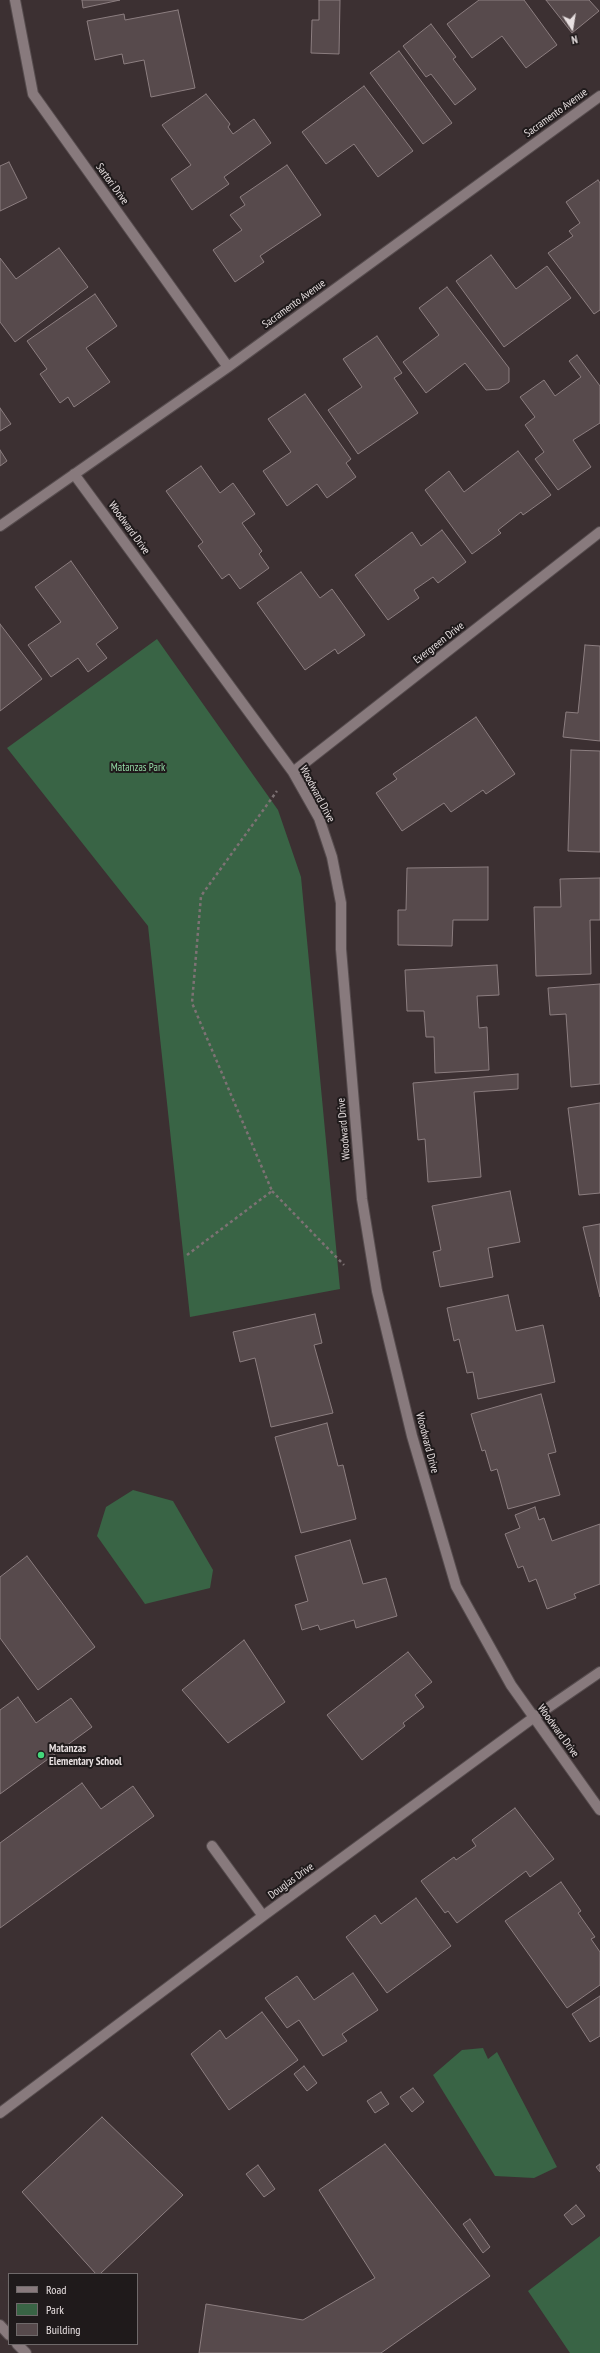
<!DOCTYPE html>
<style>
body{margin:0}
#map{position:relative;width:600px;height:2353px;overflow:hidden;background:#3c3032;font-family:"PT Sans Narrow",sans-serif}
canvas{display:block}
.legend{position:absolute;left:8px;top:2273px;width:130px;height:72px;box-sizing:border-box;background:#1f1a1b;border:1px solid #6f696a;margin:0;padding:5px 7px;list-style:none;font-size:12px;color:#e8e0e1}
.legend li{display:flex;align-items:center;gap:8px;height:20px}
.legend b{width:20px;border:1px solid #6f696a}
.north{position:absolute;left:552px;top:8px;width:40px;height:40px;-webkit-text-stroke:3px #1f1a1b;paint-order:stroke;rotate:168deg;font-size:11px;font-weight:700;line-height:16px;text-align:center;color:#e8e0e1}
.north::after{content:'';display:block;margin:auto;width:14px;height:18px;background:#e8e0e1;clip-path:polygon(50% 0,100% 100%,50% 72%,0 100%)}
</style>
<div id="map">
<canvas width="600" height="2353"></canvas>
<ul class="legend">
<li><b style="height:5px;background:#887a7d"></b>Road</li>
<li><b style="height:11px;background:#396445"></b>Park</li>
<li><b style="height:11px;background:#574a4c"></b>Building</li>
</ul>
<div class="north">N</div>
</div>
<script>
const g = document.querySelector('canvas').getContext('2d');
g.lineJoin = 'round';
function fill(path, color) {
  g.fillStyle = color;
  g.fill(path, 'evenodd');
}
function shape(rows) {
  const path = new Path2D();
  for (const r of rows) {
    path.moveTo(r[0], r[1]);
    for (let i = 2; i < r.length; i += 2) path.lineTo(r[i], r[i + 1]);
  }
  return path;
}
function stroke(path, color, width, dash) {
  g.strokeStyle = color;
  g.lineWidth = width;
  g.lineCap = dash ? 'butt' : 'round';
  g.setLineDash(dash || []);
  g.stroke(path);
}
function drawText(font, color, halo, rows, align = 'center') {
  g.font = font + ' "PT Sans Narrow",sans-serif';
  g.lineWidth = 4;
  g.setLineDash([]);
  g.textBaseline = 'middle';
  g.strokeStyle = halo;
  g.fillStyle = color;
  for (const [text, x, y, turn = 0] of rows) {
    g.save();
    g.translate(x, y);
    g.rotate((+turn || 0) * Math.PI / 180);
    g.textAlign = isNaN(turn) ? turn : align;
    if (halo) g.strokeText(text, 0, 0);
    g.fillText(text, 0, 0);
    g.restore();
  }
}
const green = shape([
 [157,639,278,810,301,877,340,1289,190,1317,148,926,7,748],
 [133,1490,173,1501,213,1570,210,1588,145,1604,97,1536,106,1507],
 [483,2048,488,2059,497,2052,557,2167,534,2178,495,2176,433,2075,462,2050],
 [600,2236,600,2353,570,2353,528,2291]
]);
const building = shape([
 [82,0,120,0,83,8,82,0],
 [319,0,340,0,339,54,311,53,312,20,319,20,319,0],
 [479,0,524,0,557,45,526,68,502,36,472,58,447,24,479,0],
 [546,0,589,0,599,11,572,33,546,0],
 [178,10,195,88,151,97,144,60,124,64,122,54,95,60,87,21,124,14,125,20,178,10],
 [431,24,456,57,453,59,476,89,455,105,431,74,426,77,403,46,431,24],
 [399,51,452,123,423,144,370,73,399,51],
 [364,86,413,151,378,177,354,144,326,164,302,132,364,86],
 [206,94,230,124,228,127,233,134,254,119,271,143,224,177,229,184,192,210,171,179,191,165,162,125,206,94],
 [9,162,27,198,0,211,0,166,9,162],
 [287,165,321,215,260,256,264,262,235,282,213,250,242,230,230,215,245,205,240,197,287,165],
 [598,180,600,183,600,310,594,314,548,253,573,236,569,231,580,223,566,202,598,180],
 [59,248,88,287,15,342,0,322,0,258,16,279,59,248],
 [491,255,516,289,547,266,571,298,504,347,456,281,491,255],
 [447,287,509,368,509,382,499,389,486,390,465,363,426,393,403,362,439,335,419,308,447,287],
 [95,294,117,326,86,348,110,382,74,407,68,397,60,403,40,374,47,369,27,341,95,294],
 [377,336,402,373,394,378,418,413,358,454,328,410,362,387,343,359,377,336],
 [577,355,600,386,600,423,573,440,591,467,558,490,535,459,544,452,525,425,535,417,520,397,544,380,555,396,581,377,569,361,577,355],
 [305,394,351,459,346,463,356,477,327,498,317,484,287,506,263,471,291,452,268,419,305,394],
 [0,408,11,424,0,431,0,408],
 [0,450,7,461,0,466,0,450],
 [518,451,551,495,523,515,521,512,498,530,501,533,472,554,425,490,449,471,464,492,518,451],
 [201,466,220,493,233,483,255,514,242,523,262,551,259,554,269,568,240,589,229,574,222,579,198,546,203,542,166,491,201,466],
 [442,530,466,562,438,583,433,577,414,590,419,598,388,620,355,575,412,532,421,546,442,530],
 [71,561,118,628,96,644,107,658,88,672,78,658,51,677,28,645,61,622,35,587,71,561],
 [301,572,320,598,332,589,365,635,338,654,335,649,305,670,257,603,301,572],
 [0,624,42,679,0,711,0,624],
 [585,645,600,646,600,741,563,737,566,712,578,713,585,645],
 [476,717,515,774,486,794,483,790,451,812,444,803,402,831,376,793,397,779,393,774,476,717],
 [571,750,600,751,600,852,568,851,571,750],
 [488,867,488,920,453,920,452,946,398,945,398,910,406,910,407,868,488,867],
 [600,878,600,920,590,920,591,974,536,976,534,907,561,907,560,879,600,878],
 [497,965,499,995,477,996,479,1028,487,1027,489,1070,435,1073,434,1037,426,1037,424,1011,407,1011,405,970,497,965],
 [600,984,600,1084,571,1087,566,1014,550,1015,548,988,600,984],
 [518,1074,518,1089,474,1092,481,1177,428,1182,425,1139,418,1140,413,1083,518,1074],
 [600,1103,600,1193,579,1195,568,1108,600,1103],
 [510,1191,520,1242,488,1248,493,1277,440,1287,433,1252,441,1250,432,1206,510,1191],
 [600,1224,600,1297,583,1227,600,1224],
 [508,1295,516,1331,543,1325,555,1382,478,1399,473,1372,467,1373,459,1339,454,1341,447,1308,508,1295],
 [315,1314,322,1343,314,1345,333,1413,271,1427,255,1358,240,1362,233,1332,315,1314],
 [541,1394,556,1452,548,1454,560,1495,508,1509,497,1469,491,1471,485,1450,482,1451,471,1414,541,1394],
 [327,1423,338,1466,343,1465,356,1519,301,1533,275,1437,327,1423],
 [535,1507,539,1520,544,1518,552,1541,600,1524,600,1584,574,1594,576,1598,547,1609,536,1579,529,1582,523,1566,518,1568,505,1534,520,1528,515,1515,535,1507],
 [350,1540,363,1584,386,1578,397,1616,356,1628,354,1620,320,1630,318,1625,302,1630,295,1605,308,1601,295,1556,350,1540],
 [27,1556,95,1647,38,1690,0,1638,0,1577,27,1556],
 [244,1640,285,1702,228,1743,182,1690,244,1640],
 [408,1652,432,1682,415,1695,424,1707,403,1723,405,1726,362,1760,327,1715,408,1652],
 [18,1697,36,1723,71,1698,92,1727,0,1794,0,1710,18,1697],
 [82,1783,101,1809,133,1786,154,1816,0,1928,0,1843,82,1783],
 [515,1808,554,1859,530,1877,526,1871,457,1923,448,1911,445,1913,421,1881,454,1857,456,1860,476,1846,472,1840,515,1808],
 [561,1882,581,1911,578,1913,595,1937,591,1939,600,1952,600,1985,567,2008,505,1921,561,1882],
 [416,1898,451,1946,387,1993,346,1937,375,1915,381,1924,416,1898],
 [353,1973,378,2010,342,2034,347,2041,323,2056,299,2020,287,2028,265,1998,297,1976,314,2000,353,1973],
 [600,1996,600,2036,590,2042,572,2014,600,1996],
 [262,2012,298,2060,229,2110,191,2054,220,2030,226,2039,262,2012],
 [304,2066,317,2083,307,2091,294,2074,304,2066],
 [413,2088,424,2102,412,2112,400,2097,413,2088],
 [381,2092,389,2104,375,2113,367,2101,381,2092],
 [102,2117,183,2195,100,2274,96,2274,22,2192,102,2117],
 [385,2144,490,2276,381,2353,199,2353,206,2304,303,2320,375,2278,319,2190,385,2144],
 [600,2164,600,2172,596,2167,600,2164],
 [258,2165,275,2189,264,2197,246,2174,258,2165],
 [576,2205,585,2216,572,2225,564,2215,576,2205],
 [470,2219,490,2247,483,2253,463,2224,470,2219]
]);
const path = shape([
 [272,1191,344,1265],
 [187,1255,272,1191,192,1003,201,896,277,791]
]);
const minor = shape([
 [15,0,33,94,228,367],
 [74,474,293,772,319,818,332,857,341,903,341,949,362,1199,377,1291,412,1436,456,1586,511,1685,600,1810],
 [0,526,228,367,600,96],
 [293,772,600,532],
 [212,1846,263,1916],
 [0,2113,263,1916,533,1718,600,1672],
 [0,2325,9,2335],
 [17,2344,26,2353]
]);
const markers = [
 [41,1755,4,"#44d77b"]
];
const streetNames = [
 ["Sacramento Avenue",556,113,-36],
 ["Sartori Drive",112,184,54],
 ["Sacramento Avenue",294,304,-36],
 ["Woodward Drive",129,528,54],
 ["Evergreen Drive",439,643,-38],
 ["Woodward Drive",317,794,62],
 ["Woodward Drive",344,1129,-95],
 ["Woodward Drive",427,1443,75],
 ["Woodward Drive",558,1731,54],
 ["Douglas Drive",291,1881,-36]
];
const parkNames = [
 ["Matanzas Park",138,768]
];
const poiNames = [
 ["Matanzas",49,1749],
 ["Elementary School",49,1762]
];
fill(green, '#396445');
fill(building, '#574a4c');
stroke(building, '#8c7e80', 1);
stroke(minor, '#564c4e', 12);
stroke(path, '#7d7274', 2.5, [3, 3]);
stroke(minor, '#887a7d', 10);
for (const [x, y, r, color] of markers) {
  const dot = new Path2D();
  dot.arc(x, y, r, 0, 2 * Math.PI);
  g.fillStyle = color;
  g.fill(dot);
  stroke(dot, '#1f1a1b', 1.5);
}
drawText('11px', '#e8e0e1', '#1f1a1b', streetNames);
drawText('11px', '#92d8a4', '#1f1a1b', parkNames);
drawText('bold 11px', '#e8e0e1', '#1f1a1b', poiNames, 'left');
</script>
